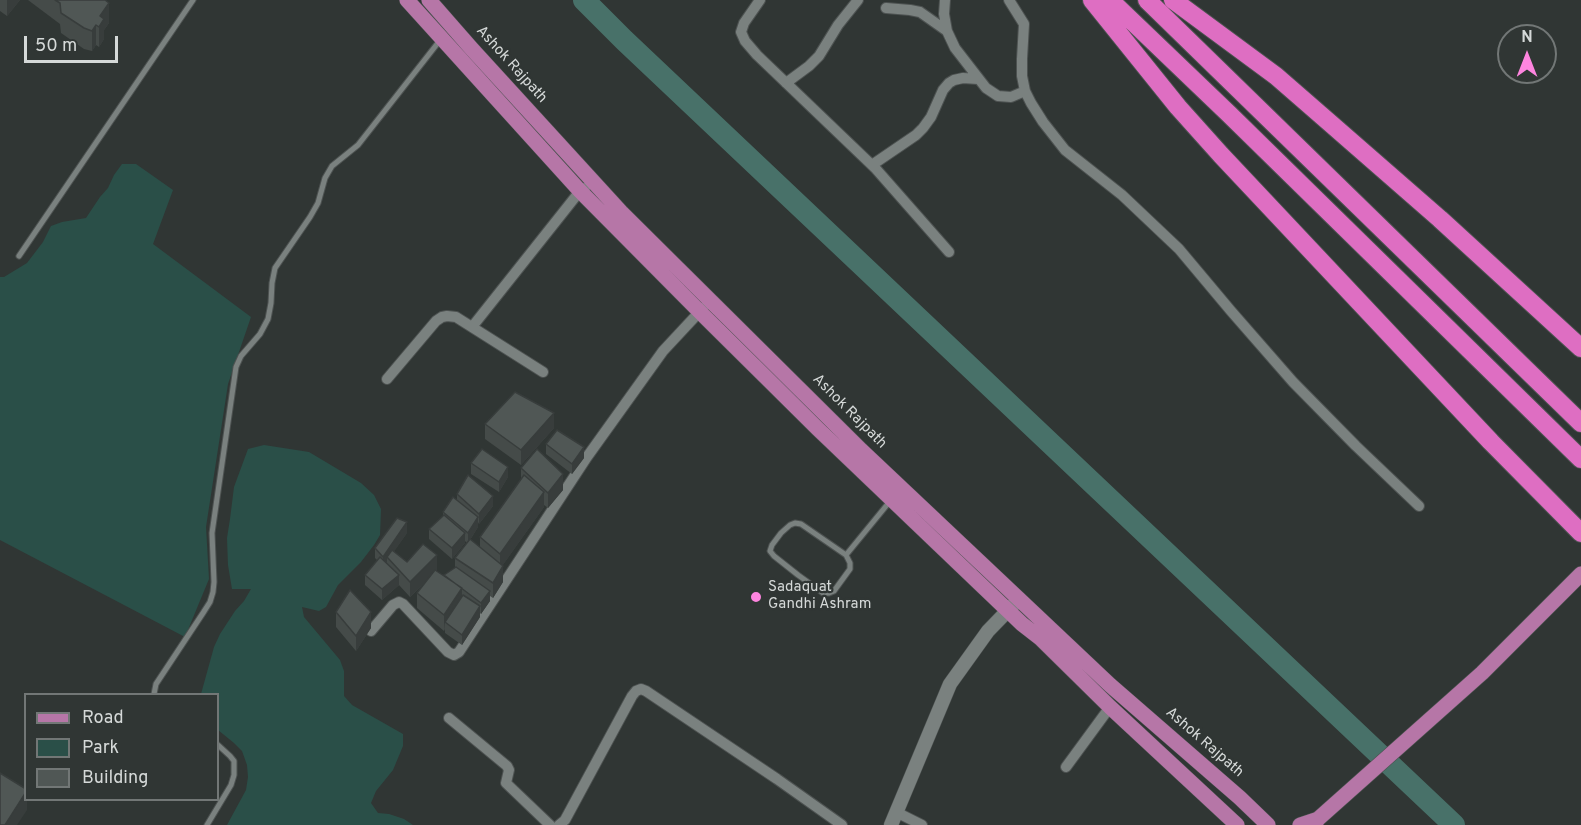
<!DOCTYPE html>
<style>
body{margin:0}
#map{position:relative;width:1581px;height:825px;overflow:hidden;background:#303634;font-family:Overpass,sans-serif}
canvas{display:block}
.legend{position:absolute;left:24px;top:693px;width:195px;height:108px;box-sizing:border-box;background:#303634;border:2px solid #727776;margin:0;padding:8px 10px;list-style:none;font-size:18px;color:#d5d9d8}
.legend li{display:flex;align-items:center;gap:12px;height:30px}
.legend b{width:30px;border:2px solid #727776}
.north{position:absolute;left:1497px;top:24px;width:60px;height:60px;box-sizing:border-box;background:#303634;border:2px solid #727776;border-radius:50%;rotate:0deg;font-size:16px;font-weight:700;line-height:24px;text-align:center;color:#d5d9d8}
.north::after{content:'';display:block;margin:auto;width:21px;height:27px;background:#fe85df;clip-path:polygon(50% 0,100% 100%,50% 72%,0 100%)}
.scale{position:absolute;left:24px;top:36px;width:94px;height:27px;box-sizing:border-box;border:3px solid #d5d9d8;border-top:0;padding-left:8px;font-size:18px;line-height:21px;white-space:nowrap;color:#d5d9d8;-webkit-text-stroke:4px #303634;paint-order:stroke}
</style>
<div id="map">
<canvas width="1581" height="825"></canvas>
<ul class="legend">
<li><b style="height:8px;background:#b676a7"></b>Road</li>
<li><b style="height:16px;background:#2a4f48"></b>Park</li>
<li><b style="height:16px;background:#505755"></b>Building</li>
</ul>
<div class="north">N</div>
<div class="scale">50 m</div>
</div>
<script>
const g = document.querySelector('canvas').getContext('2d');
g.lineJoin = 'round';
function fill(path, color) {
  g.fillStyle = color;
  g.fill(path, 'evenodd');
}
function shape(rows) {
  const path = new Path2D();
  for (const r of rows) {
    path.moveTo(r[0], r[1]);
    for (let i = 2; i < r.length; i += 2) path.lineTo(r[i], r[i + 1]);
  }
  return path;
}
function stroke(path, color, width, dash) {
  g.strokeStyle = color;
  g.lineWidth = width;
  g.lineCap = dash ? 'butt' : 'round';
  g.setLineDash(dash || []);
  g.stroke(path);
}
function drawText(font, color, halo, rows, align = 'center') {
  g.font = font + ' Overpass,sans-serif';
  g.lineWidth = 4.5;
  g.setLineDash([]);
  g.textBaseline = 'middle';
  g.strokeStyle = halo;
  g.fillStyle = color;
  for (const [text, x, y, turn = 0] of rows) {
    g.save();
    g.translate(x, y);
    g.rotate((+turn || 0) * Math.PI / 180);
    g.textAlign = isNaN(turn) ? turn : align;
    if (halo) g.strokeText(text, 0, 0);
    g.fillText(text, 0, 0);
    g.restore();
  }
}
const green = shape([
 [122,164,136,164,173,190,153,244,251,317,228,384,206,527,209,579,185,637,0,540,0,277,4,277,27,263,43,242,51,226,62,222,86,218,100,197,108,188,114,175],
 [264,445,309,452,361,483,374,495,381,509,380,535,374,545,361,562,338,585,326,607,319,611,302,607,304,617,340,660,344,671,344,696,352,705,403,734,403,746,393,770,376,791,371,803,378,813,389,814,404,819,413,825,227,825,246,790,248,777,247,765,242,751,234,743,218,730,218,694,201,694,214,647,220,634,235,611,244,601,251,589,232,589,228,565,227,538,230,519,234,487,248,449]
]);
const river = shape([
 [584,0,624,40,1454,825]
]);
const service = shape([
 [19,256,193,0],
 [846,555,801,524,795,523,790,525,781,533,772,545,770,551,774,556,798,575,823,593,829,593,834,591,850,569,850,563,846,555,891,500],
 [154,694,156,684,203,613,210,602,213,592,214,582,212,533,236,367,241,356,260,334,268,319,271,303,272,283,275,268,310,217,318,203,325,178,332,166,358,145,441,39],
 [207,825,231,785,234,775,234,761,230,756,218,745]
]);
const minor = shape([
 [760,0,744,23,741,32,745,41,757,55,876,169,949,252],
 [945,0,944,14,947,31,955,48,986,88,998,96,1011,97,1025,91],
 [1009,0,1024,24,1022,59,1022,76,1025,91,1031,103,1043,122,1065,150,1122,195,1179,249,1231,311,1293,382,1356,446,1419,506],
 [886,8,910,10,920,12,947,31],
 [786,83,809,66,819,56,838,25,858,0],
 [872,165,916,135,923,128,931,117,943,90,949,83,954,80,963,78,978,79],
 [472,327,580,191,585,188],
 [387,379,436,321,442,317,447,316,456,317,543,372],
 [371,631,393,605,399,602,403,604,448,652,454,655,459,652,587,457,663,351,704,307],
 [449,718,507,766,509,770,506,783,550,825],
 [1066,767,1110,707],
 [896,812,922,825],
 [559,825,565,820,632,696,636,691,641,689,646,691,777,779,842,825]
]);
const tertiary = shape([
 [891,825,950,684,988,631,1019,599]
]);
const primary = shape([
 [407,0,580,191,700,312,818,429,1022,624,1040,638,1110,707,1237,825],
 [429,0,471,48,621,212,861,450,1110,685,1240,798,1268,825],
 [1300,825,1318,819],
 [1314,825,1318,819,1482,673,1581,574]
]);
const motorway = shape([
 [1092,0,1178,107,1221,155,1491,442,1581,533],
 [1110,0,1229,114,1581,459],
 [1147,0,1581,423],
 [1173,0,1276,76,1330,123,1440,219,1581,348]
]);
const wall = shape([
 [0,0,20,0,7,16,0,11],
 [28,0,105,0,109,23,104,30,104,39,99,47,96,45,92,51,84,49,61,33,60,24],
 [485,424,554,428,521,465,485,439],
 [546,444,584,458,572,474,546,454],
 [471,463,508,477,499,492,471,474],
 [521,468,563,490,548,508,544,505,544,507,502,566,503,582,493,598,490,596,490,601,481,614,480,613,480,617,462,645,445,633,445,629,444,631,417,608,417,593,424,584,410,597,399,585,382,600,365,585,365,575,377,560,375,558,375,548,407,533,394,551,407,562,437,571,444,576,444,575,455,568,455,558,467,543,465,541,465,543,452,559,429,539,429,529,443,516,443,512,457,501,457,494,493,506,479,524,478,522,478,527,470,540,480,548,480,537,521,479],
 [336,612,371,628,356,651,336,627]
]);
const shadedWall = shape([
 [7,0,20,0,7,16],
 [109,3,109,23,104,30,104,39,99,47,99,27,100,16],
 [96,25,96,45,92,51,92,31],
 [554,413,554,428,521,465,521,450],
 [584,447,584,458,572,474,572,464],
 [508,467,508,477,499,492,499,482],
 [563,474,563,490,548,508,548,493],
 [544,492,544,507,500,569,500,554],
 [493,496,493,506,479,524,479,514],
 [478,517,478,527,468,543,468,533],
 [407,522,407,533,389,559,387,557,387,562,383,568,383,557],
 [465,533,465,543,452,559,452,548],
 [437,555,437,571,410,597,410,582],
 [503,566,503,582,493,598,493,583],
 [399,575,399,585,382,600,382,589],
 [462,588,462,603,445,622,444,631,444,615],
 [490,591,490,601,481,614,481,603],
 [480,606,480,617,462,645,462,635],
 [371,612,371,628,356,651,356,636],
 [26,792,26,800,27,800,27,810,17,825,5,825]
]);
const building = shape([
 [55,0,105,0,109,3,100,16,104,19,99,27,96,25,92,31,84,28,61,13,60,3,55,0],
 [515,392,554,413,521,450,485,424,515,392],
 [557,430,584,447,572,464,546,444,557,430],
 [482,449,508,467,499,482,471,463,482,449],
 [537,449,563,474,548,493,521,468,537,449],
 [468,475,493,496,479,514,457,494,468,475],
 [524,475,544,492,500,554,480,537,524,475],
 [453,497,478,517,468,533,443,512,453,497],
 [444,515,465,533,452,548,429,529,444,515],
 [397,518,407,522,383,557,375,548,397,518],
 [470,539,503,566,493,583,455,558,470,539],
 [423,544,437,555,410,582,387,557,392,550,407,562,423,544],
 [380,557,399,575,382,589,365,575,380,557],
 [456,567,490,591,481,603,444,575,456,567],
 [435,570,462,588,444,615,417,593,435,570],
 [350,590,371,612,356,636,336,612,350,590],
 [463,595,480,606,462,635,445,622,463,595],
 [0,773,26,789,26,792,5,825,0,825,0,773]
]);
const markers = [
 [756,597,6,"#fe85df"]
];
const streetNames = [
 ["Ashok Rajpath",511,65,48],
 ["Ashok Rajpath",849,412,45],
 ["Ashok Rajpath",1204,743,41]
];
const poiNames = [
 ["Sadaquat",768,588],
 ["Gandhi Ashram",768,605]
];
fill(green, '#2a4f48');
stroke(river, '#487169', 22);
stroke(service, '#4d5251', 7);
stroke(minor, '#4d5251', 12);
stroke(tertiary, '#4d5251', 15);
stroke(primary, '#4d5251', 16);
stroke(motorway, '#4d5251', 20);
stroke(service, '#7a817f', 5);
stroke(minor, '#7a817f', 10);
stroke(tertiary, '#7a817f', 14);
stroke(primary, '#b676a7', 15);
stroke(motorway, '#de6ec2', 18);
fill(wall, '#454b49');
fill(shadedWall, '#383d3c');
fill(building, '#505755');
stroke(building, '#383d3c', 1.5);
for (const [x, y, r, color] of markers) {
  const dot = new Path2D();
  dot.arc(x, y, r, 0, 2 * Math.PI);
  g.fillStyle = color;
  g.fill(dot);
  stroke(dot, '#303634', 2);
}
drawText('15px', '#d5d9d8', '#303634', streetNames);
drawText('15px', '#d5d9d8', '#303634', poiNames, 'left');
</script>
